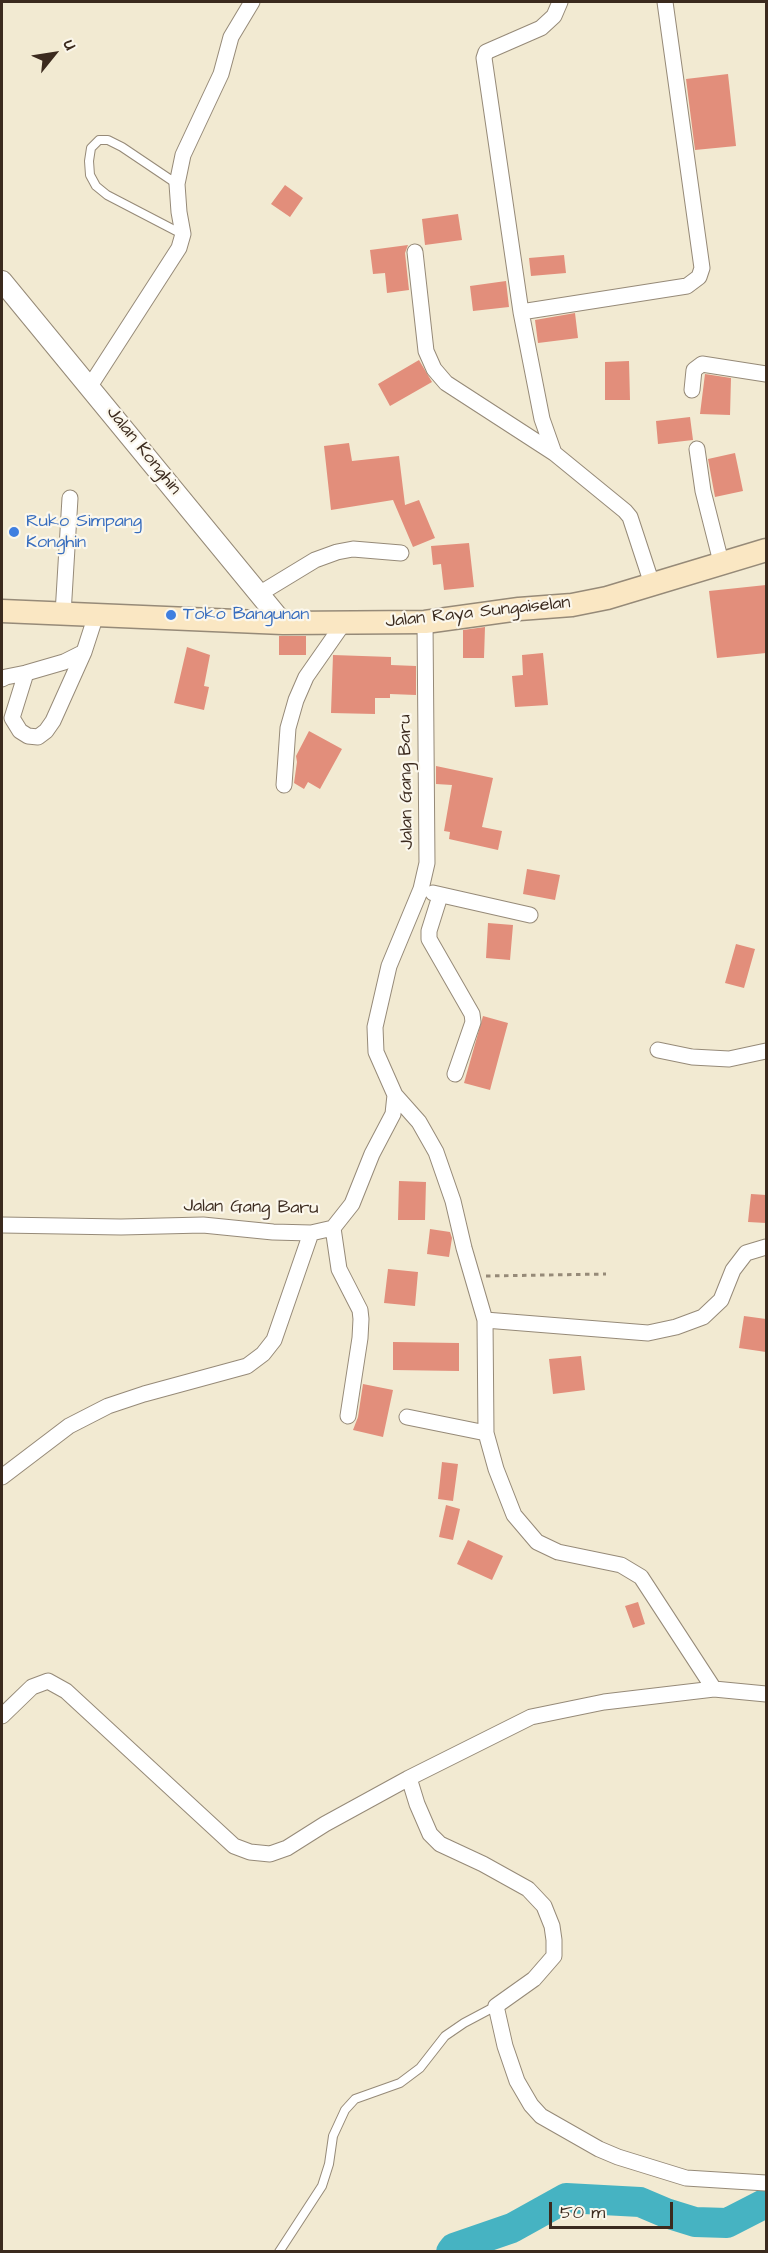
<!DOCTYPE html>
<style>
body{margin:0}
#map{position:relative;width:768px;height:2253px;overflow:hidden;background:#f2ead2;font-family:"Architects Daughter",sans-serif}
canvas{display:block}
.frame{position:absolute;inset:0;border:3px solid #3b2a1e;pointer-events:none}
.north{position:absolute;left:24px;top:24px;width:60px;height:60px;-webkit-text-stroke:4px #fbf7ec;paint-order:stroke;rotate:60deg;font-size:16px;font-weight:700;line-height:24px;text-align:center;color:#3b2a1e}
.north::after{content:'';display:block;margin:auto;width:21px;height:27px;background:#3b2a1e;clip-path:polygon(50% 0,100% 100%,50% 72%,0 100%)}
.scale{position:absolute;left:549px;top:2202px;width:124px;height:27px;box-sizing:border-box;border:3px solid #3b2a1e;border-top:0;padding-left:8px;font-size:18px;line-height:21px;white-space:nowrap;color:#3b2a1e;-webkit-text-stroke:4px #fbf7ec;paint-order:stroke}
</style>
<div id="map">
<canvas width="768" height="2253"></canvas>
<div class="frame"></div>
<div class="north">U</div>
<div class="scale">50 m</div>
</div>
<script>
const g = document.querySelector('canvas').getContext('2d');
g.lineJoin = 'round';
function shape(rows) {
  const path = new Path2D();
  for (const r of rows) {
    path.moveTo(r[0], r[1]);
    for (let i = 2; i < r.length; i += 2) path.lineTo(r[i], r[i + 1]);
  }
  return path;
}
function stroke(path, color, width, dash) {
  g.strokeStyle = color;
  g.lineWidth = width;
  g.lineCap = dash ? 'butt' : 'round';
  g.setLineDash(dash || []);
  g.stroke(path);
}
function fill(path, color) {
  g.fillStyle = color;
  g.fill(path, 'evenodd');
}
function drawText(font, color, halo, rows, align = 'center') {
  g.font = font + ' "Architects Daughter",sans-serif';
  g.lineWidth = 4.5;
  g.setLineDash([]);
  g.textBaseline = 'middle';
  g.strokeStyle = halo;
  g.fillStyle = color;
  for (const [text, x, y, turn = 0] of rows) {
    g.save();
    g.translate(x, y);
    g.rotate((+turn || 0) * Math.PI / 180);
    g.textAlign = isNaN(turn) ? turn : align;
    if (halo) g.strokeText(text, 0, 0);
    g.fillText(text, 0, 0);
    g.restore();
  }
}
const river = shape([
 [451,2252,454,2248,512,2228,566,2198,640,2202,666,2213,695,2222,727,2223,766,2203]
]);
const building = shape([
 [728,74,736,146,695,150,686,79],
 [285,185,303,198,290,217,271,204],
 [458,214,462,240,425,245,422,219],
 [408,245,405,253,409,290,387,293,385,273,373,274,370,250],
 [564,255,566,273,531,276,529,258],
 [506,281,509,307,473,311,470,286],
 [575,313,578,338,538,343,535,320],
 [419,360,432,382,390,406,378,384],
 [629,361,630,400,605,400,605,362],
 [705,374,731,378,730,415,700,414],
 [690,417,693,440,658,444,656,421],
 [349,443,352,461,399,456,405,505,419,500,435,538,413,547,393,500,331,510,324,446],
 [735,453,743,491,715,497,708,459],
 [469,543,474,587,444,590,441,564,433,565,431,546],
 [766,585,766,653,717,658,709,591],
 [485,627,484,658,463,658,463,630],
 [279,636,306,636,306,655,279,655],
 [187,647,210,655,204,686,209,687,204,710,174,703],
 [543,653,548,705,515,707,512,676,523,675,522,655],
 [333,655,391,657,391,665,416,666,416,695,390,694,390,698,375,698,375,714,331,713],
 [309,731,342,749,320,789,308,782,304,789,294,783,297,762,296,756],
 [436,766,493,778,482,827,502,831,498,850,449,839,450,832,444,831,452,785,436,784],
 [527,869,560,875,555,900,523,894],
 [488,923,513,925,510,960,486,958],
 [736,944,755,949,744,988,725,983],
 [483,1016,508,1023,490,1090,464,1083],
 [399,1181,426,1182,425,1220,398,1220],
 [751,1194,766,1195,766,1223,748,1222],
 [430,1229,450,1232,452,1238,449,1257,427,1254],
 [388,1269,418,1272,415,1306,384,1303],
 [744,1316,766,1319,766,1352,739,1348],
 [393,1342,459,1343,459,1371,393,1370],
 [581,1356,585,1390,553,1394,549,1359],
 [363,1384,393,1390,383,1437,353,1430,358,1417],
 [442,1462,458,1464,453,1501,438,1499],
 [446,1505,460,1509,453,1540,439,1537],
 [468,1540,503,1556,492,1580,457,1564],
 [638,1602,645,1624,633,1628,625,1606]
]);
const path = shape([
 [486,1276,606,1274]
]);
const service = shape([
 [177,184,122,147,108,140,99,140,91,148,89,161,90,175,96,186,107,195,182,234],
 [279,2252,322,2186,329,2164,333,2136,345,2110,355,2099,400,2083,420,2068,445,2036,464,2023,496,2006]
]);
const minor = shape([
 [560,2,554,16,541,28,486,52,484,58,521,312,542,419,554,453,625,511,630,517,652,584],
 [415,252,426,351,434,369,446,383,554,453],
 [521,312,687,286,699,277,702,268,665,2],
 [90,386,179,248,183,234,179,212,177,184,183,155,221,74,231,37,252,2],
 [692,390,694,370,702,364,766,374],
 [697,449,703,491,721,562],
 [259,594,315,560,337,552,353,549,401,553],
 [63,614,70,498],
 [26,673,12,718,20,731,28,736,38,737,46,731,53,721,84,652,96,615],
 [2,679,6,677,26,673,64,662,84,652],
 [284,785,288,728,296,700,306,677,343,624],
 [433,893,530,915],
 [440,896,429,931,429,939,472,1014,473,1022,455,1074],
 [658,1050,692,1057,729,1059,766,1051],
 [395,1095,419,1122,436,1152,453,1201,464,1248,485,1320,486,1433,496,1469,514,1515,537,1542,558,1552,621,1565,641,1577,714,1689],
 [2,1225,121,1227,203,1225,273,1232,311,1233,333,1228,352,1204,372,1154,393,1114,395,1095,376,1052,375,1027,389,966,421,889,427,863,425,622],
 [333,1228,339,1269,360,1310,361,1319,360,1338,348,1416],
 [485,1320,648,1333,676,1327,703,1317,721,1300,733,1270,746,1253,766,1247],
 [407,1417,486,1433],
 [2,1477,69,1426,108,1406,144,1394,247,1366,263,1354,274,1340,311,1233],
 [2,1716,32,1687,48,1681,66,1691,234,1846,250,1852,270,1854,287,1848,325,1824,409,1778,531,1717,604,1702,714,1689,766,1694],
 [409,1778,417,1804,430,1834,440,1844,483,1864,528,1889,544,1906,552,1926,554,1940,554,1956,534,1979,496,2006,505,2046,517,2081,531,2105,541,2116,599,2149,618,2157,686,2178,766,2183]
]);
const tertiary = shape([
 [2,281,283,623]
]);
const secondary = shape([
 [2,611,283,623,425,622,519,609,572,605,607,598,766,550]
]);
const markers = [
 [14,532,6,"#3f7fe0"],
 [171,615,6,"#3f7fe0"]
];
const streetNames = [
 ["Jalan Konghin",143,451,51],
 ["Jalan Raya Sungaiselan",478,613,-6],
 ["Jalan Gang Baru",407,782,-91],
 ["Jalan Gang Baru",251,1208,1]
];
const shopNames = [
 ["Ruko Simpang",26,522],
 ["Konghin",26,543],
 ["Toko Bangunan",183,615]
];
stroke(river, '#46b3c2', 30);
fill(building, '#e28e7b');
stroke(service, '#968a78', 10);
stroke(minor, '#968a78', 17);
stroke(tertiary, '#968a78', 22);
stroke(secondary, '#968a78', 25);
stroke(path, '#968a78', 3, [4.5, 4.5]);
stroke(service, '#fff', 8);
stroke(minor, '#fff', 15);
stroke(tertiary, '#fff', 20);
stroke(secondary, '#fae7c3', 22);
for (const [x, y, r, color] of markers) {
  const dot = new Path2D();
  dot.arc(x, y, r, 0, 2 * Math.PI);
  g.fillStyle = color;
  g.fill(dot);
  stroke(dot, '#fbf7ec', 2);
}
drawText('18px', '#3b2a1e', '#fbf7ec', streetNames);
drawText('18px', '#366cbe', '#fbf7ec', shopNames, 'left');
</script>
